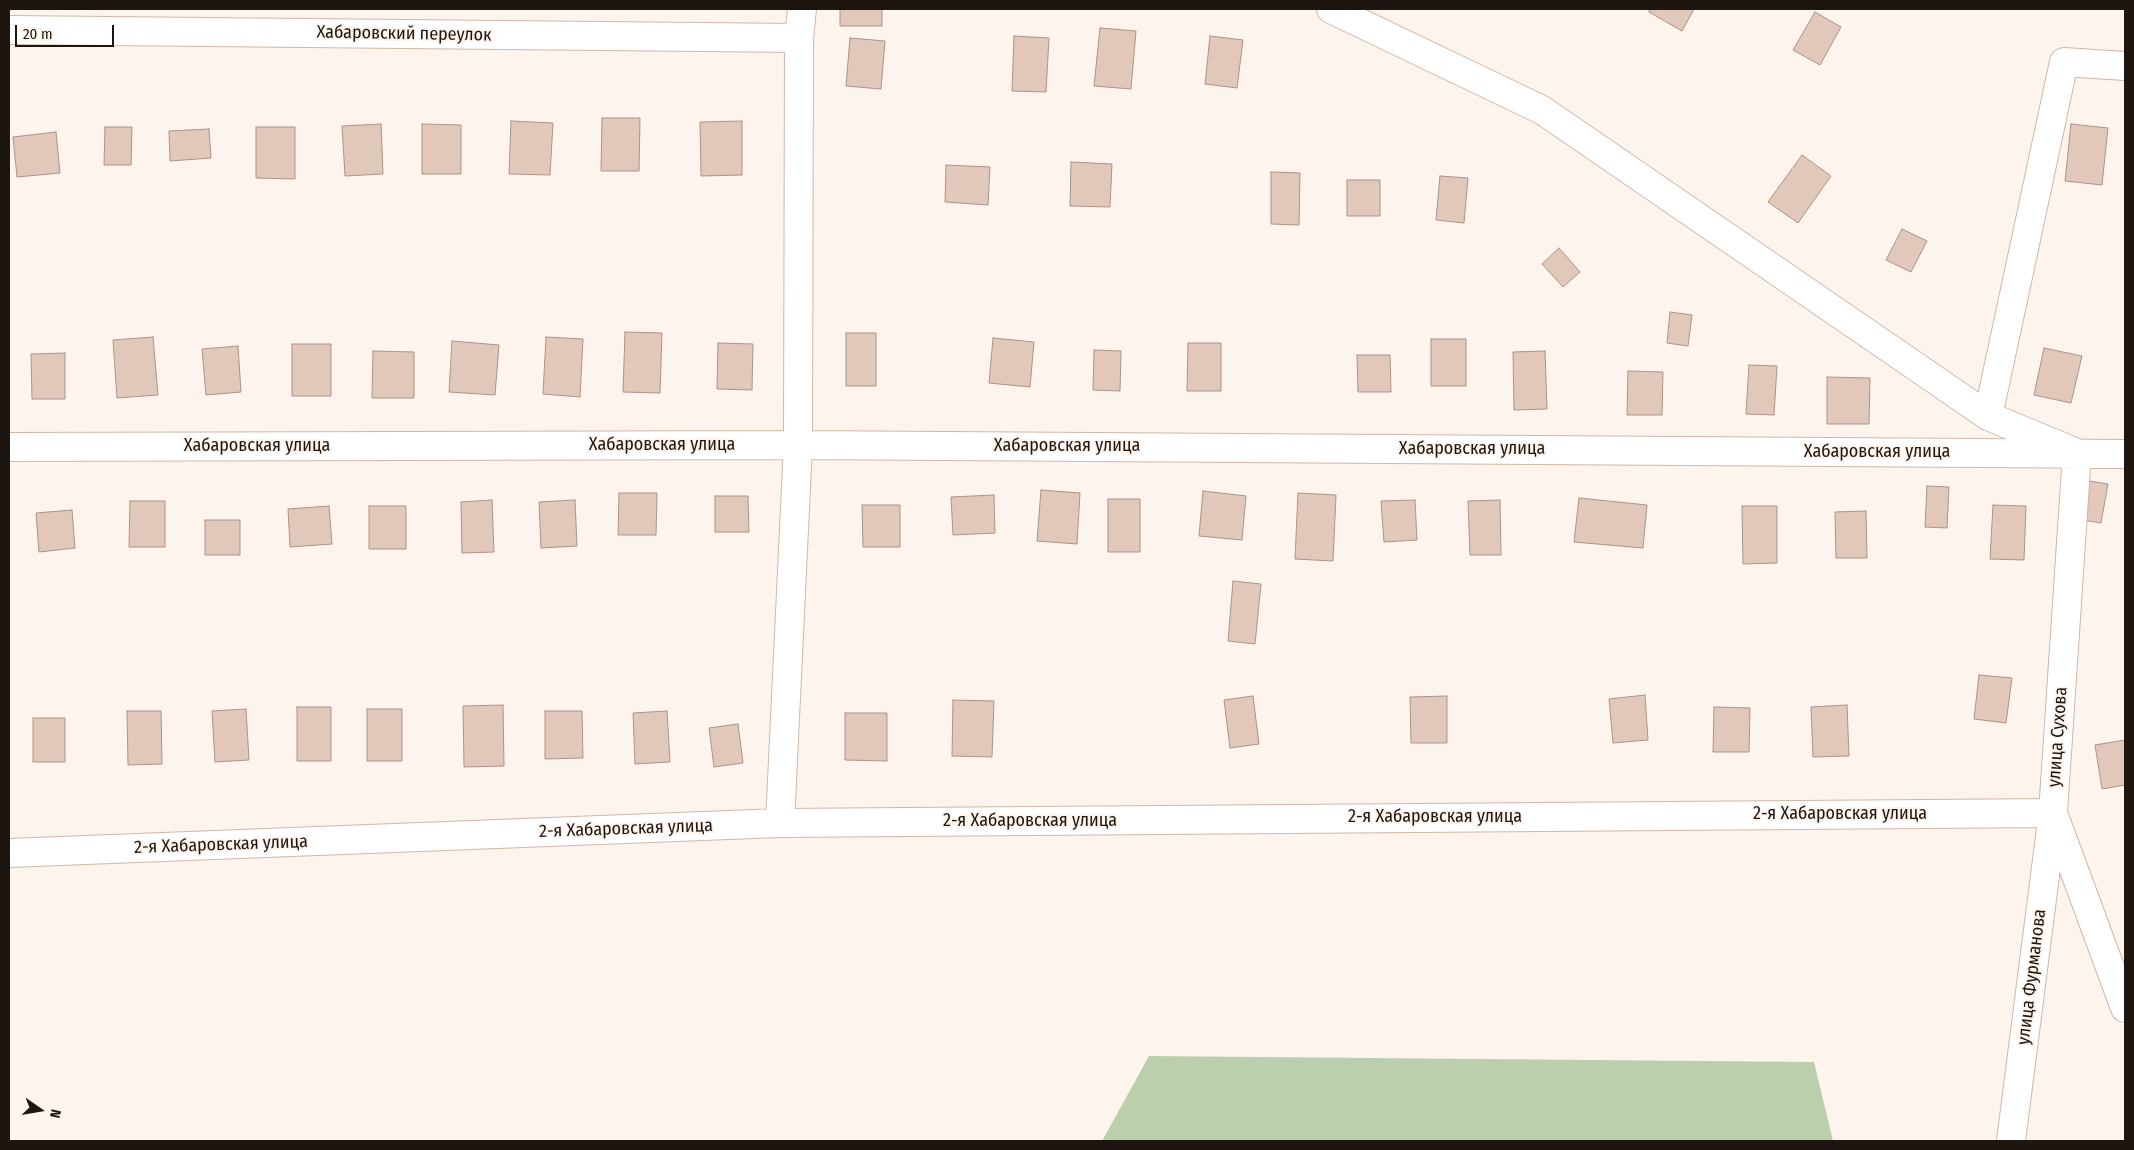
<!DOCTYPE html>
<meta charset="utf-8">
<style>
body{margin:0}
#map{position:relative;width:2134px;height:1150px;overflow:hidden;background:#fef4ee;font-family:"Fira Sans Condensed",sans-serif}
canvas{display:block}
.frame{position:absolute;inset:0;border:10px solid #1d1510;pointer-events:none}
.north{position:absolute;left:15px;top:1085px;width:50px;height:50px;-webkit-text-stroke:4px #fef4ee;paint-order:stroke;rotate:103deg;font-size:14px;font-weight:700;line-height:20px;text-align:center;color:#1d1510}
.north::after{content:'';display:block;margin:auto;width:18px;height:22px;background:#1d1510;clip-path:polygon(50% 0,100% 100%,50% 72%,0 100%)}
.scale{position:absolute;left:15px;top:25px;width:99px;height:22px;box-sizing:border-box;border:2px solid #1d1510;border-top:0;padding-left:6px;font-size:15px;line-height:18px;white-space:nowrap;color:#1d1510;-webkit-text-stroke:4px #fef4ee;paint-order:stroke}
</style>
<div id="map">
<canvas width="2134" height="1150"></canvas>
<div class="frame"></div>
<div class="north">N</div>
<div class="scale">20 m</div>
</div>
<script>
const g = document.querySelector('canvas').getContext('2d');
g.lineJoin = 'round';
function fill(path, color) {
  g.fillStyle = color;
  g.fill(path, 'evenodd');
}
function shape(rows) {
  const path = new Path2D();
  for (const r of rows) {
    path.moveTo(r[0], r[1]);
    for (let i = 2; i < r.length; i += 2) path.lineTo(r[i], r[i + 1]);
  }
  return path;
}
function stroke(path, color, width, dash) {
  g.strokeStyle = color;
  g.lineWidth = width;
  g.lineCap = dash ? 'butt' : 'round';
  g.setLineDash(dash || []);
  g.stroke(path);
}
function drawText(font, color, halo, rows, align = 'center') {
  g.font = font + ' "Fira Sans Condensed",sans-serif';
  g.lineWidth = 4;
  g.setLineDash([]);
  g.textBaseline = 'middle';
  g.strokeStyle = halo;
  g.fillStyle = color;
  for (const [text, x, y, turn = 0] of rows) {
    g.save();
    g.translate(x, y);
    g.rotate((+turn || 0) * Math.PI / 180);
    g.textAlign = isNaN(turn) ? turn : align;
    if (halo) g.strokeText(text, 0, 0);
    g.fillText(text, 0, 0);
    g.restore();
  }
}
const green = shape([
 [1149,1056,1814,1062,1833,1141,1102,1141]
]);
const building = shape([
 [840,9,882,9,882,26,840,26,840,9],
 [1650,9,1694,9,1682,31,1649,12,1650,9],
 [1815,12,1841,27,1820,65,1793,50,1815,12],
 [1100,28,1136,31,1131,89,1094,86,1100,28],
 [1014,36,1049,38,1046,92,1012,91,1014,36],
 [1210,36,1243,40,1237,88,1205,84,1210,36],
 [850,38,885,41,881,89,846,86,850,38],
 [602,118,640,118,639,171,601,171,602,118],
 [511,121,553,123,550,175,509,174,511,121],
 [742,121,742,175,701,176,700,122,742,121],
 [381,124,383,174,345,176,342,126,381,124],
 [422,124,461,125,461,174,422,174,422,124],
 [2071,124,2108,128,2102,185,2065,181,2071,124],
 [105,127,132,127,131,165,104,165,105,127],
 [256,127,295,127,295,179,256,178,256,127],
 [209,129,211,158,170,161,169,131,209,129],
 [56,132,60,173,17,177,13,137,56,132],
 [1802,155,1831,176,1798,223,1768,202,1802,155],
 [1071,162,1112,164,1110,207,1070,206,1071,162],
 [946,165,990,167,988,205,945,202,946,165],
 [1271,172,1300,173,1299,225,1271,224,1271,172],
 [1440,176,1468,178,1464,223,1436,220,1440,176],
 [1347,180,1380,180,1380,216,1347,216,1347,180],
 [1902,229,1927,241,1911,272,1886,260,1902,229],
 [1559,248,1580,272,1563,287,1542,264,1559,248],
 [1670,312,1692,315,1688,346,1667,343,1670,312],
 [625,332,662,333,660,393,623,392,625,332],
 [846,333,876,333,876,386,846,386,846,333],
 [153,337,158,395,117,398,113,340,153,337],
 [546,337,583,339,580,397,543,394,546,337],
 [993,338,1034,342,1030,387,989,383,993,338],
 [1431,339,1466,339,1466,386,1431,386,1431,339],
 [452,341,499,345,495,395,449,392,452,341],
 [718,343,753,344,752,390,717,389,718,343],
 [1188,343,1221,343,1221,391,1187,391,1188,343],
 [292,344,331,344,331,396,292,396,292,344],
 [238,346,241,392,206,395,202,349,238,346],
 [2044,348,2082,356,2071,403,2034,395,2044,348],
 [1094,350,1121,351,1120,391,1093,390,1094,350],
 [373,351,414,352,414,398,372,398,373,351],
 [1545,351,1547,409,1514,410,1513,352,1545,351],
 [65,353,65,399,32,399,31,354,65,353],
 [1357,355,1390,355,1391,392,1358,392,1357,355],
 [1749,365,1777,366,1774,415,1746,414,1749,365],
 [1628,371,1663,372,1662,415,1627,415,1628,371],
 [1827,377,1870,378,1869,424,1827,424,1827,377],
 [2083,480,2108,484,2101,523,2076,519,2083,480],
 [1927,486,1949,487,1947,528,1925,527,1927,486],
 [1041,490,1080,493,1077,544,1037,541,1041,490],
 [1203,491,1246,496,1242,540,1199,536,1203,491],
 [619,493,657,493,656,535,618,535,619,493],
 [1298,493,1336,495,1333,561,1295,559,1298,493],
 [994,495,995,533,953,535,951,497,994,495],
 [715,496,748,496,749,532,715,532,715,496],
 [1579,498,1647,505,1643,548,1574,542,1579,498],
 [1108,499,1140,499,1140,552,1108,552,1108,499],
 [492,500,494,552,462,553,461,502,492,500],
 [575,500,577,546,541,548,539,502,575,500],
 [1415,500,1417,540,1384,542,1381,501,1415,500],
 [1500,500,1501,555,1470,555,1468,501,1500,500],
 [130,501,165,501,165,547,129,547,130,501],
 [862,505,900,505,900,547,863,547,862,505],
 [1993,505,2026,506,2024,560,1990,559,1993,505],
 [329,506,332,544,290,547,288,509,329,506],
 [369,506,406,506,406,549,369,549,369,506],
 [1742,506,1777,506,1777,563,1743,564,1742,506],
 [72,510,75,548,39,552,36,513,72,510],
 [1866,511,1867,558,1836,558,1835,512,1866,511],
 [205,520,240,520,240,555,205,555,205,520],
 [1233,581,1261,584,1255,644,1228,641,1233,581],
 [1979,675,2012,678,2006,723,1974,719,1979,675],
 [1645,695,1648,740,1613,743,1609,699,1645,695],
 [1253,696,1259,744,1230,748,1224,700,1253,696],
 [1447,696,1447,743,1411,743,1410,697,1447,696],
 [953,700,994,701,992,757,952,756,953,700],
 [503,705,504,766,464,767,463,706,503,705],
 [1847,705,1849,756,1813,757,1811,707,1847,705],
 [297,707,331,707,331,761,297,761,297,707],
 [1714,707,1750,708,1749,752,1713,752,1714,707],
 [246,709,249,760,215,762,212,711,246,709],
 [367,709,402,709,402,761,367,761,367,709],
 [127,711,161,711,162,764,128,765,127,711],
 [545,711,582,711,583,758,545,759,545,711],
 [667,711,670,762,635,764,633,713,667,711],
 [845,713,887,713,887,761,845,760,845,713],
 [33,718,65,718,65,762,33,762,33,718],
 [738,724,743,763,714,767,709,728,738,724],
 [2125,740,2125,785,2102,789,2095,745,2125,740]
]);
const street = shape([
 [1331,9,1542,110,1988,416,2077,453,2053,813,2125,1008],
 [9,30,799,38],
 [1988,416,2064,62,2125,66],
 [9,447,798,445,2125,454],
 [780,823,798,445,799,38,802,9],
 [9,853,780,823,2053,813,2011,1141]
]);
const streetNames = [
 ["Хабаровский переулок",404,34,1],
 ["Хабаровская улица",662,445],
 ["Хабаровская улица",257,446],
 ["Хабаровская улица",1067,446],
 ["Хабаровская улица",1472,449],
 ["Хабаровская улица",1877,452],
 ["улица Сухова",2058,737,-86],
 ["2-я Хабаровская улица",1840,814],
 ["2-я Хабаровская улица",1435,817],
 ["2-я Хабаровская улица",1030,821],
 ["2-я Хабаровская улица",626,829,-2],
 ["2-я Хабаровская улица",221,845,-2],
 ["улица Фурманова",2032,977,-83]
];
fill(green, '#bccfad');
fill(building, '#e1c8bb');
stroke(building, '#aa9386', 1);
stroke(street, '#cfb7a9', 30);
stroke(street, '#fff', 28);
drawText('18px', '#1d1510', '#fef4ee', streetNames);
</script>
